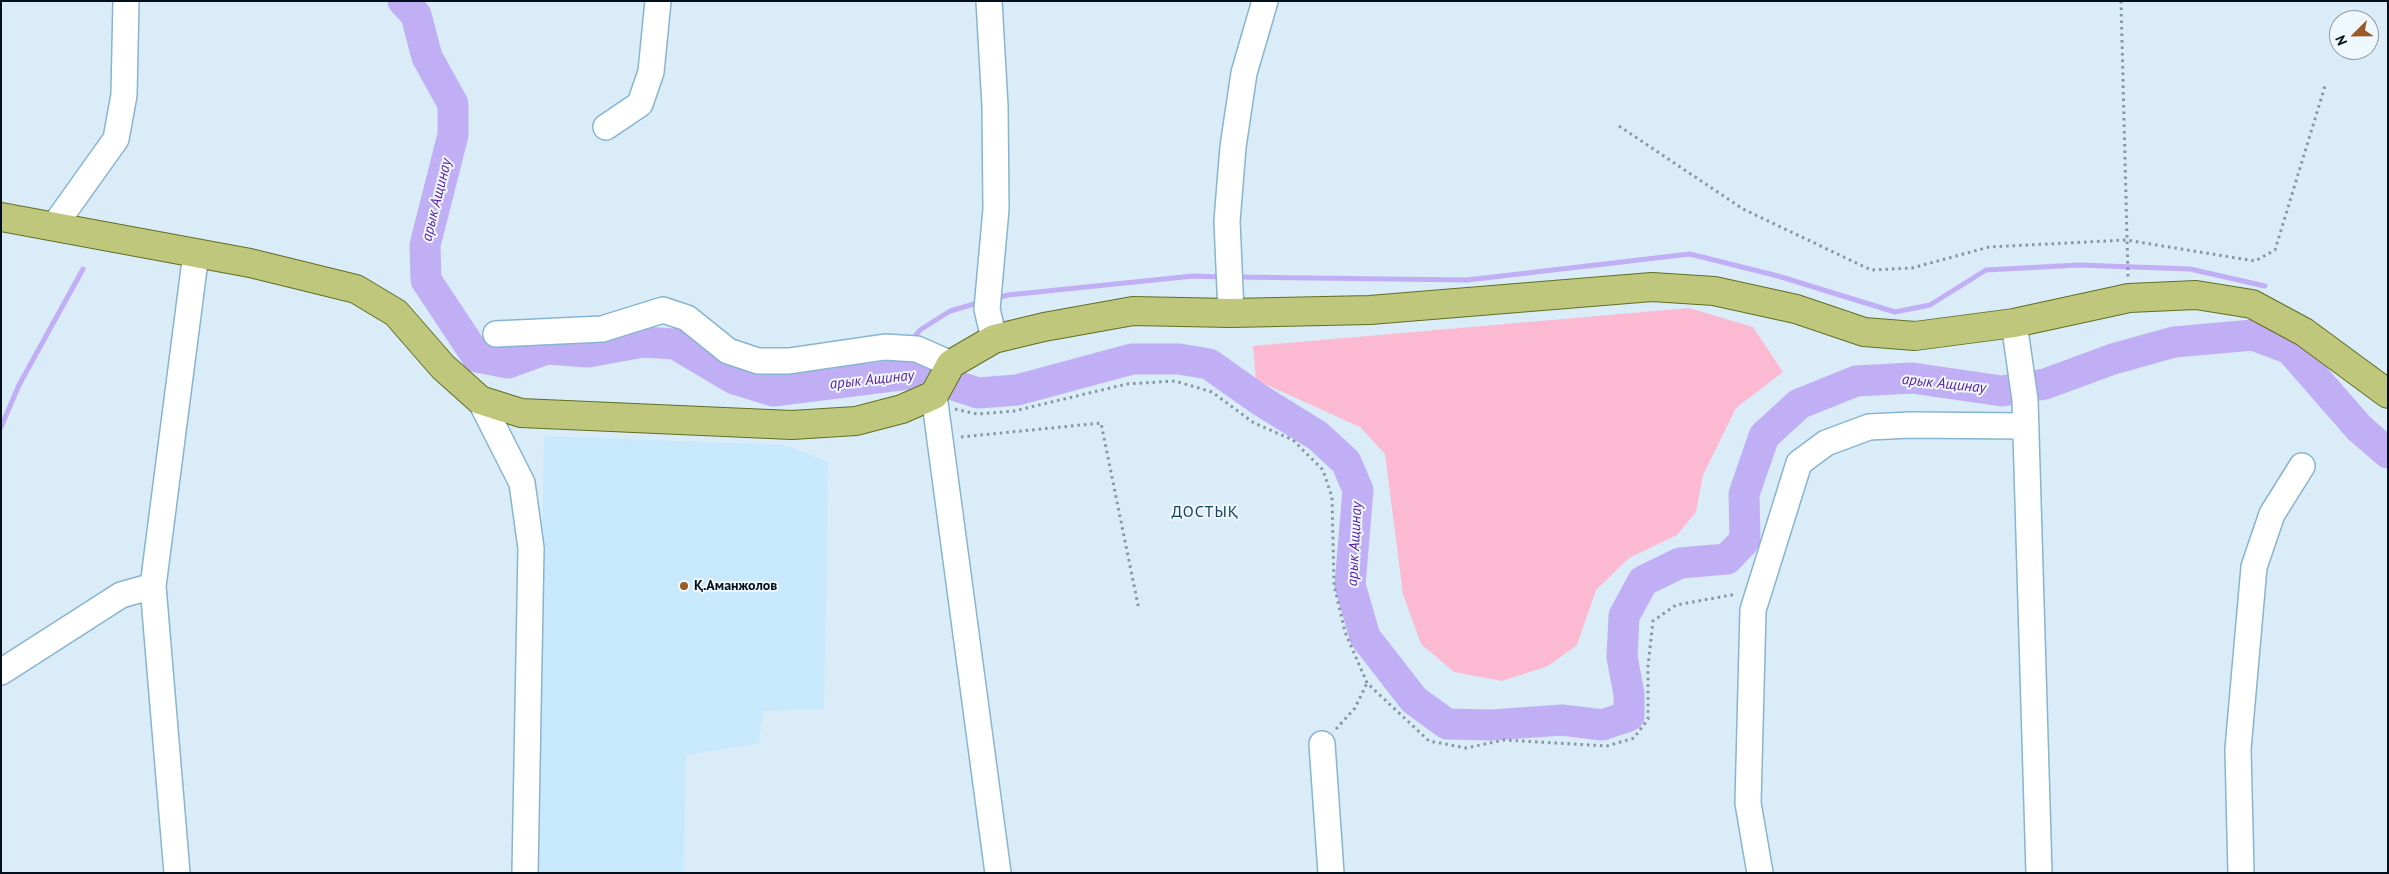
<!DOCTYPE html>
<meta charset="utf-8">
<style>
body{margin:0}
#map{position:relative;width:2389px;height:874px;overflow:hidden;background:#daecf8;font-family:"PT Sans",sans-serif}
canvas{display:block}
.frame{position:absolute;inset:0;border:2px solid #01101a;pointer-events:none}
.north{position:absolute;left:2329px;top:10px;width:50px;height:50px;box-sizing:border-box;background:#eff8fe;border:1px solid #909ba3;border-radius:50%;rotate:247deg;font-size:14px;font-weight:700;line-height:20px;text-align:center;color:#01101a}
.north::after{content:'';display:block;margin:auto;width:18px;height:22px;background:#9b5a25;clip-path:polygon(50% 0,100% 100%,50% 72%,0 100%)}
</style>
<div id="map">
<canvas width="2389" height="874"></canvas>
<div class="frame"></div>
<div class="north">N</div>
</div>
<script>
const g = document.querySelector('canvas').getContext('2d');
g.lineJoin = 'round';
function fill(path, color) {
  g.fillStyle = color;
  g.fill(path, 'evenodd');
}
function shape(rows) {
  const path = new Path2D();
  for (const r of rows) {
    path.moveTo(r[0], r[1]);
    for (let i = 2; i < r.length; i += 2) path.lineTo(r[i], r[i + 1]);
  }
  return path;
}
function stroke(path, color, width, dash) {
  g.strokeStyle = color;
  g.lineWidth = width;
  g.lineCap = dash ? 'butt' : 'round';
  g.setLineDash(dash || []);
  g.stroke(path);
}
function drawText(font, color, halo, rows, align = 'center') {
  g.font = font + ' "PT Sans",sans-serif';
  g.lineWidth = 4;
  g.setLineDash([]);
  g.textBaseline = 'middle';
  g.strokeStyle = halo;
  g.fillStyle = color;
  for (const [text, x, y, turn = 0] of rows) {
    g.save();
    g.translate(x, y);
    g.rotate((+turn || 0) * Math.PI / 180);
    g.textAlign = isNaN(turn) ? turn : align;
    if (halo) g.strokeText(text, 0, 0);
    g.fillText(text, 0, 0);
    g.restore();
  }
}
const built = shape([
 [544,436,785,445,828,462,824,709,763,711,759,743,686,755,684,873,537,873]
]);
const green = shape([
 [1689,308,1753,327,1783,372,1736,408,1703,475,1696,512,1677,535,1629,558,1596,590,1577,645,1548,666,1502,681,1454,672,1421,644,1403,594,1385,454,1360,427,1256,380,1253,346]
]);
const stream = shape([
 [1235,277,1467,280,1690,254,1778,276,1895,312,1930,305,1986,270,2079,265,2190,269,2265,286],
 [994,299,1008,295,1193,276,1222,277],
 [912,340,920,330,950,311,981,302],
 [881,378,898,357],
 [1,427,19,385,83,269]
]);
const river = shape([
 [403,1,416,15,427,57,453,104,453,135,425,245,426,280,477,357,508,363,547,349,588,352,643,342,675,344,734,379,773,391,916,373,978,393,1017,390,1132,359,1179,359,1209,364,1260,400,1318,436,1346,462,1358,490,1350,585,1365,637,1414,700,1447,724,1492,725,1562,720,1602,725,1629,716,1629,694,1622,657,1624,616,1643,581,1680,563,1727,559,1745,540,1744,494,1764,436,1799,404,1856,381,1912,378,2002,391,2045,384,2113,359,2174,342,2253,335,2290,349,2359,428,2388,453]
]);
const path = shape([
 [2121,1,2128,277],
 [1619,126,1743,209,1871,270,1912,268,1989,247,2126,240,2255,261,2275,250,2325,86],
 [955,409,977,414,1014,411,1127,384,1175,381,1212,392,1254,423,1293,440,1323,470,1332,497,1334,585,1345,632,1367,683,1429,741,1466,748,1504,740,1607,746,1634,738,1648,719,1648,666,1653,621,1676,605,1737,594],
 [961,437,1101,423,1139,610],
 [1336,729,1355,708,1367,683]
]);
const minor = shape([
 [989,1,995,106,996,209,987,309,994,339],
 [606,127,640,104,651,72,658,1],
 [54,226,116,139,124,95,126,1],
 [1231,313,1227,221,1233,147,1244,73,1265,1],
 [2014,323,2025,400,2039,873],
 [496,334,602,329,663,310,687,318,728,351,758,361,789,361,885,347,917,349,951,364],
 [934,395,998,873],
 [480,400,522,483,531,548,525,873],
 [1,672,121,595,153,586],
 [1322,744,1331,873],
 [177,873,153,586,196,253],
 [1760,873,1748,803,1753,610,1799,463,1826,443,1869,427,1910,425,2026,426],
 [2241,873,2238,749,2254,567,2272,514,2302,466]
]);
const major = shape([
 [1,217,250,263,356,289,396,313,443,367,480,400,521,413,792,425,856,421,902,409,934,395,951,364,994,339,1044,327,1133,311,1231,313,1370,310,1652,287,1714,291,1796,309,1864,332,1915,336,2014,323,2129,298,2196,295,2252,304,2304,332,2388,394]
]);
const markers = [
 [684,586,5,"#9b5a25"]
];
const poiNames = [
 ["Қ.Аманжолов",694,586]
];
const waterNames = [
 ["арык Ащинау",437,200,-76],
 ["арык Ащинау",872,380,-6],
 ["арык Ащинау",1944,384,6],
 ["арык Ащинау",1355,544,-87]
];
const quarterNames = [
 ["ДОСТЫҚ",1205,512]
];
fill(built, '#c8e8fc');
fill(green, '#fbbad1');
stroke(stream, '#c1aff5', 5);
stroke(river, '#c1aff5', 31);
stroke(minor, '#87b4d0', 28);
stroke(major, '#616f20', 30);
stroke(path, '#8697a2', 3, [2.5, 4]);
stroke(minor, '#fff', 25);
stroke(major, '#bfc77c', 28);
for (const [x, y, r, color] of markers) {
  const dot = new Path2D();
  dot.arc(x, y, r, 0, 2 * Math.PI);
  g.fillStyle = color;
  g.fill(dot);
  stroke(dot, '#eff8fe', 2);
}
drawText('bold 14px', '#01101a', '#eff8fe', poiNames, 'left');
drawText('italic 15px', '#5b20a8', '#eff8fe', waterNames);
g.letterSpacing = '1px';
drawText('16px', '#16425a', '#eff8fe', quarterNames);
g.letterSpacing = '0px';
</script>
